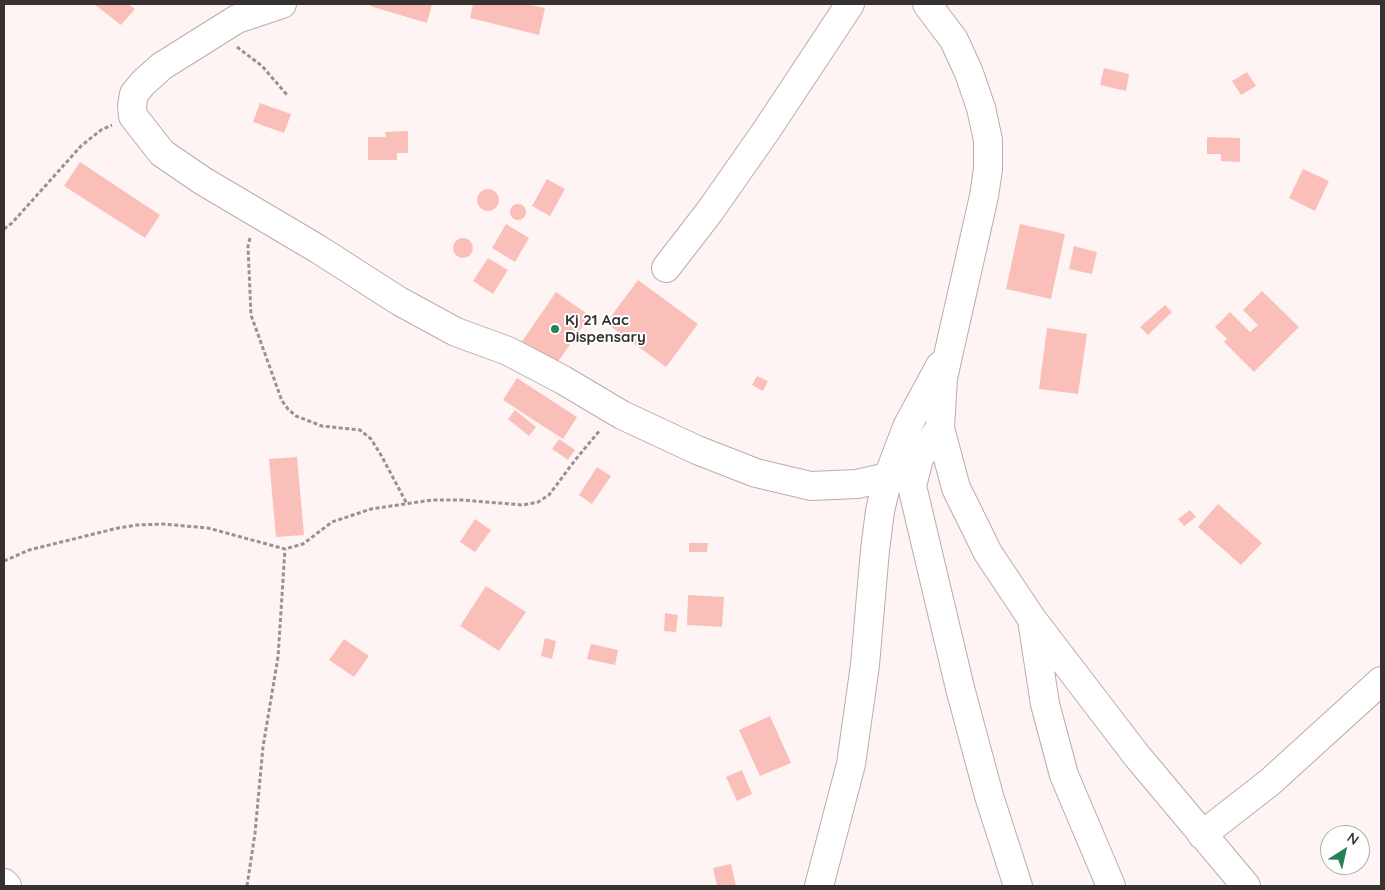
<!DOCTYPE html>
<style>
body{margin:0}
#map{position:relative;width:1385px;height:890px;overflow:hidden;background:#fef4f3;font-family:Quicksand,sans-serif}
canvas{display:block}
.frame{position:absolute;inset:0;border:5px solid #383131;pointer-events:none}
.north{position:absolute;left:1320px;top:825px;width:50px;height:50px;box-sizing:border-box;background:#fff;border:1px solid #afadad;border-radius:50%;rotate:35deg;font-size:14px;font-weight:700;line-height:20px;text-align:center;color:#383131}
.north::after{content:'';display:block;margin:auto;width:18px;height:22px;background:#268156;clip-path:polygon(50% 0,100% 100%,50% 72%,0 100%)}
</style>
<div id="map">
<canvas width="1385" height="890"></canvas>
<div class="frame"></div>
<div class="north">N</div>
</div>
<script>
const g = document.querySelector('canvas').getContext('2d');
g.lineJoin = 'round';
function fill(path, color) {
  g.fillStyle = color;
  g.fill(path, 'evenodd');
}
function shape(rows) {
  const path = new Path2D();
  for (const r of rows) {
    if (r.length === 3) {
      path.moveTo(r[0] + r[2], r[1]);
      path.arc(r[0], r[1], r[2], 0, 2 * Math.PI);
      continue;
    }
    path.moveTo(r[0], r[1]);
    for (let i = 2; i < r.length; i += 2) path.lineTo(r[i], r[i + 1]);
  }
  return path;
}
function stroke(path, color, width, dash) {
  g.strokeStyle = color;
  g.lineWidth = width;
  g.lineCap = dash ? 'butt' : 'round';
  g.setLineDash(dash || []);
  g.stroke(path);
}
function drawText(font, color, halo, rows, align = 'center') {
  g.font = font + ' Quicksand,sans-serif';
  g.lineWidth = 4;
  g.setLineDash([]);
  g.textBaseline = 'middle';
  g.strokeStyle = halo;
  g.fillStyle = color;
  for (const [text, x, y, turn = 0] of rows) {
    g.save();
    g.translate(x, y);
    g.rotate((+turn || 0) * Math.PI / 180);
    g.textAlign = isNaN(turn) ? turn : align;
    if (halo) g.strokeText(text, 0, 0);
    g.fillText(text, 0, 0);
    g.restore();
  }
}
const building = shape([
 [94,4,128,4,135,9,121,25],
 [371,4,432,4,427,23,370,6],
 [473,4,527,4,545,8,539,35,470,18],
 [1104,68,1129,74,1126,91,1100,85],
 [1247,72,1256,86,1241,95,1232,81],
 [260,103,291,114,284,133,253,122],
 [408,131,408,153,397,153,397,160,368,160,368,137,386,137,385,132],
 [1207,137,1240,138,1240,162,1221,161,1221,154,1207,154],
 [80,162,160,215,145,238,64,186],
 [1303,169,1329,181,1315,211,1289,198],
 [547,179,565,189,550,216,532,206],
 [488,200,11],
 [518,212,8],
 [506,224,529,238,515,262,492,248],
 [1020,224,1065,234,1051,299,1006,289],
 [463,248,10],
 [1074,246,1097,252,1092,274,1069,269],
 [488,258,508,270,493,294,473,281],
 [638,280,698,324,666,367,606,323],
 [1262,291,1299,327,1254,372,1224,342,1227,339,1215,327,1230,312,1250,332,1258,325,1243,310],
 [556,292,590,316,555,366,521,343],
 [1165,305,1172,312,1148,335,1140,327],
 [1047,328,1087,334,1078,394,1039,389],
 [757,376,768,381,763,391,752,385],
 [517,378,577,417,563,439,503,400],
 [515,410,536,427,529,436,508,419],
 [559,439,575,450,568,460,552,449],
 [297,457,304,535,276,537,269,459],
 [597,467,611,476,592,504,579,495],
 [1218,504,1262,543,1241,565,1198,527],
 [1190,510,1196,517,1184,526,1178,519],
 [475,519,491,530,475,552,460,542],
 [689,543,708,543,707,552,689,552],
 [486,586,526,612,499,651,460,626],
 [688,595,724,597,722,627,687,625],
 [665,613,678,615,676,632,664,631],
 [545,638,556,641,552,659,541,656],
 [344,639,369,656,354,677,329,660],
 [591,644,618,650,615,665,587,659],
 [770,716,791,763,760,776,739,730],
 [742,770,752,794,737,801,726,777],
 [731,864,736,886,717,886,713,868]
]);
const path = shape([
 [237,47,262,66,288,96],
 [4,229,12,223,81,146,101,130,112,125],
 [250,238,248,246,251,315,282,401,288,409,296,416,322,426,360,430,371,439,381,455,407,504],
 [4,561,29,550,118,528,137,525,163,524,208,528,285,549,303,544,332,522,371,509,432,500,462,500,523,505,538,502,549,495,576,459,600,430],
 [247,886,255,833,263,747,278,657,285,549]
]);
const minor = shape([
 [282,4,237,19,162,66,143,83,134,94,132,106,133,116,162,153,203,181,318,249,399,301,456,332,508,351,563,380,622,415,697,450,756,473,811,486,857,484,888,477],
 [927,4,954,40,969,73,981,108,988,140,988,169,984,196,943,378,940,428,956,488,988,553,1032,619,1137,756,1246,886],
 [666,268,710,211,766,131,850,4],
 [940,428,919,458,912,486,960,688,989,796,1018,886],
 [1032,620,1045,704,1064,775,1111,886],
 [1202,835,1270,782,1381,681],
 [4,883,7,886],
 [819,886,851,764,865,665,875,550,880,511,888,477,907,427,940,366]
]);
const markers = [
 [555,329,5,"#268156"]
];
const poiNames = [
 ["Kj 21 Aac",565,320],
 ["Dispensary",565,337]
];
fill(building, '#fbbfba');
stroke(minor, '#bcacab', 30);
stroke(path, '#9a9191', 3, [4, 2.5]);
stroke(minor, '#fff', 28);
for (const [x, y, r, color] of markers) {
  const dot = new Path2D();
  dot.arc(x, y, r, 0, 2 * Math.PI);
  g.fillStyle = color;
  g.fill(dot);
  stroke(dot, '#fff', 2);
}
drawText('bold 15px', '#383131', '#fff', poiNames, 'left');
</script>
